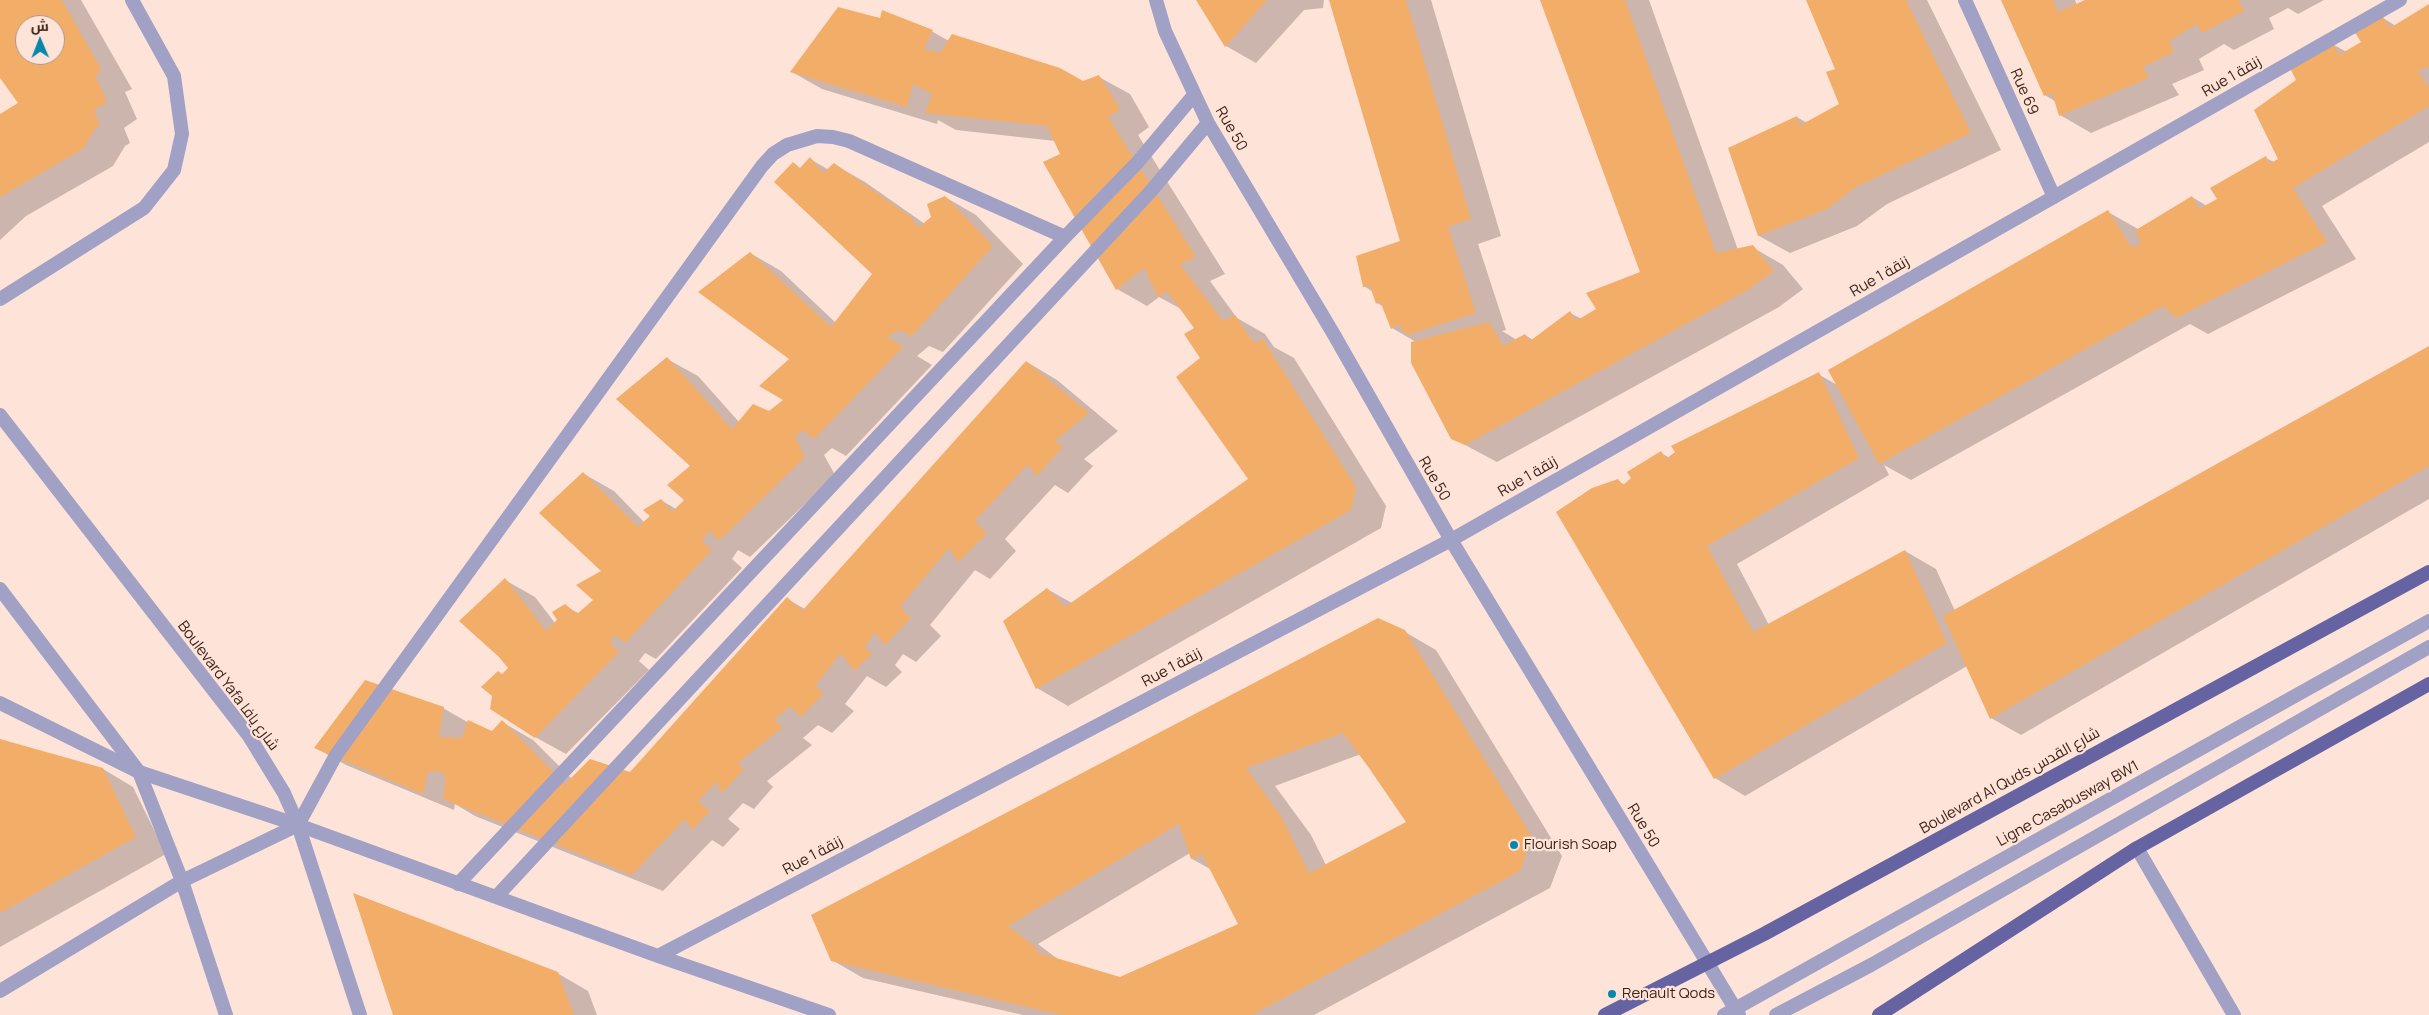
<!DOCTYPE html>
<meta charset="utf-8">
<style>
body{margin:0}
#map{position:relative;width:2429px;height:1015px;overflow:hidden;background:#fee3d8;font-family:Manrope,Cairo,sans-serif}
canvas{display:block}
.north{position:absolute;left:15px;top:15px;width:50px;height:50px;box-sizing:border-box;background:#fee3d8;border:1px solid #b0968b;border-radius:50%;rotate:359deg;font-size:14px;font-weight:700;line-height:20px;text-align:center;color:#3c2318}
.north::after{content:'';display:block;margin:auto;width:18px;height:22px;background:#0887aa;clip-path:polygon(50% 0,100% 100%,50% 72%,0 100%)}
</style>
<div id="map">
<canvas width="2429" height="1015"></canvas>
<div class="north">ش</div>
</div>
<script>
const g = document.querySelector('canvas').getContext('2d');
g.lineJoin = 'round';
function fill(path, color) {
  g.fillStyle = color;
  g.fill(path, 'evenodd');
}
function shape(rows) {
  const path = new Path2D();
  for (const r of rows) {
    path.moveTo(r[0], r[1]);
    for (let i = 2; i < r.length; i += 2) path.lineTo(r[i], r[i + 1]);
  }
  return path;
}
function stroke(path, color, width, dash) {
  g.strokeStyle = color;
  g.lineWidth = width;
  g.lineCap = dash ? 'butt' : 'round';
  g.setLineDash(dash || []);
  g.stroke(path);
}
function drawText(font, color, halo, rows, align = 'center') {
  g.font = font + ' Manrope,Cairo,sans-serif';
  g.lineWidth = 4.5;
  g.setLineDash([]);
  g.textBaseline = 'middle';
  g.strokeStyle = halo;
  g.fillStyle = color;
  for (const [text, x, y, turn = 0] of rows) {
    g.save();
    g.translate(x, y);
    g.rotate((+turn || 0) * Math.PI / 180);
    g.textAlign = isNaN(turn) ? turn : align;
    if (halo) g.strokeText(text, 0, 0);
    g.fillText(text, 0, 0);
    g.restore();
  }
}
const shadow = shape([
 [0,0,81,0,132,89,125,92,137,119,124,128,130,143,125,146,113,166,26,216,0,240,0,115,20,104,0,76],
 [25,25,55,25,55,55,25,55],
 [1197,0,1324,0,1323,8,1304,10,1256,63,1226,46],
 [1330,0,1431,0,1501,236,1478,244,1506,330,1502,331,1517,340,1525,335,1533,340,1570,313,1582,319,1598,310,1642,273,1541,0,1649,0,1738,250,1752,247,1783,265,1803,289,1779,307,1497,462,1452,438,1416,342,1392,328,1384,307,1377,303,1373,292,1364,286,1402,241],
 [1807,0,1927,0,2001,150,1887,204,1857,226,1790,253,1759,236,1797,117,1807,123,1841,105,1836,70],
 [2002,0,2075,0,2077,5,2088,0,2324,0,2298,14,2288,8,2269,18,2274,29,2234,50,2224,44,2199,59,2204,70,2172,84,2179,95,2091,133,2060,115,2056,102,2045,95],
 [2429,5,2429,142,2322,206,2356,259,2208,334,2190,324,1911,480,1884,465,1889,475,1737,564,1769,625,1905,551,1936,569,1955,611,2429,347,2429,499,2021,735,1991,718,1967,666,1745,796,1715,778,1618,481,1625,485,1661,453,1670,458,1818,374,1837,385,2108,212,2138,229,2192,197,2207,206,2219,200,2266,158,2274,162,2280,159,2298,81,2334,45,2347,52,2363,43,2383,18,2396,26],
 [883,12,933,32,949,41,1083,83,1099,77,1130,94,1149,127,1138,135,1225,274,1210,281,1237,318,1265,334,1274,347,1294,358,1386,506,1381,528,1068,706,1037,688,1047,589,1072,603,1250,479,1202,358,1196,328,1183,310,1159,297,1147,306,1117,289,1055,141,956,130,938,120,937,124,822,89,792,72,881,20],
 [810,159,829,170,835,165,865,182,925,224,932,217,945,197,976,215,1023,264,943,352,929,346,917,356,932,365,846,456,832,448,824,455,835,475,750,557,738,550,732,559,742,568,656,659,645,653,639,661,649,670,566,754,535,737,502,675,510,668,505,580,535,597,555,623,565,606,580,614,595,600,603,571,584,474,614,491,645,523,661,500,676,509,686,500,692,466,667,359,698,376,739,422,769,412,785,400,791,359,750,253,781,271,836,323,874,274,801,169],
 [1027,362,1057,380,1118,431,1084,459,1093,466,1068,493,1055,485,1005,539,1016,551,990,579,975,570,930,625,941,636,916,662,903,654,895,665,902,672,886,687,867,676,845,704,854,711,832,733,818,725,803,738,812,745,767,781,773,787,754,809,743,803,728,819,740,829,723,847,712,840,663,891,475,816,455,804,454,810,346,765,316,748,443,708,469,723,492,732,502,722,533,740,572,779,630,774,787,599,805,609],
 [1405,632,1436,650,1562,856,1550,888,1314,1015,1023,1015,863,978,832,960],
 [1361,754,1408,823,1326,865,1311,835,1275,786],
 [1190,853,1192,859,1212,870,1240,925,1120,978,1059,960,1038,944],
 [0,741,103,769,133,787,166,854,0,947],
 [557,973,588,991,597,1015,394,1015]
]);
const building = shape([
 [0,0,62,0,102,71,95,75,107,102,94,110,100,125,95,129,83,149,0,197,0,114,18,103,0,78],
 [25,25,55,25,55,55,25,55],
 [1196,0,1267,0,1225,47],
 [1329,0,1406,0,1471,219,1448,227,1476,313,1407,335,1398,324,1391,329,1380,301,1376,304,1370,286,1363,287,1356,256,1400,241],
 [1540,0,1625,0,1716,253,1753,245,1774,271,1748,290,1465,445,1451,439,1411,363,1411,342,1489,322,1503,346,1525,334,1530,341,1570,311,1576,321,1596,309,1586,293,1640,272],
 [1806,0,1906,0,1971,133,1856,187,1827,209,1758,236,1728,148,1797,116,1799,126,1839,104,1826,72,1835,69],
 [2001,0,2053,0,2058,12,2085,0,2239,0,2244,11,2202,33,2197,24,2169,41,2174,52,2143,67,2149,78,2059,116,2052,93,2044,96],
 [2429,4,2429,67,2417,70,2429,88,2429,106,2293,188,2327,242,2176,318,2163,306,1879,464,1828,370,2108,210,2131,247,2141,244,2136,230,2192,196,2199,209,2217,199,2210,188,2266,156,2269,164,2278,159,2254,110,2296,80,2290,68,2334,43,2339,55,2361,42,2354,31,2383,17,2390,28],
 [838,7,880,18,882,10,933,30,924,49,940,53,952,34,1060,68,1083,81,1099,75,1120,109,1108,117,1196,257,1180,264,1223,321,1235,315,1254,343,1263,339,1356,487,1351,510,1036,689,1003,621,1047,588,1065,607,1248,479,1176,377,1200,358,1184,334,1194,328,1167,291,1158,297,1144,268,1116,290,1043,162,1060,154,1047,126,925,113,932,94,913,84,907,107,790,72],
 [810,157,823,173,834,163,911,217,918,228,931,217,927,204,945,196,993,246,912,336,898,330,887,337,903,347,814,439,803,430,795,437,805,457,719,541,709,530,702,541,712,550,625,643,615,634,610,643,619,652,535,738,490,709,492,696,481,687,498,671,502,674,508,668,499,657,459,621,505,578,546,631,557,620,552,612,565,604,577,614,593,600,576,585,601,571,539,513,583,472,638,527,650,516,643,510,661,499,672,512,684,500,667,485,690,466,616,399,667,357,732,429,753,404,769,411,783,400,759,386,789,359,698,292,750,252,831,327,872,274,774,182,793,162,800,168],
 [2429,346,2429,466,1990,719,1943,616],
 [1026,361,1089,413,1055,441,1063,447,1037,476,1027,465,975,521,987,533,959,562,949,548,900,607,911,618,885,645,875,632,865,647,872,654,854,671,841,653,815,686,824,693,801,717,790,706,774,720,783,727,738,763,744,769,722,793,716,782,698,801,710,811,692,830,685,819,632,875,443,799,446,777,439,771,428,772,423,794,314,748,365,680,444,707,439,737,462,738,468,720,492,731,502,720,565,784,590,759,630,772,787,597,802,611],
 [1819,372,1859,458,1707,546,1753,632,1905,550,1947,643,1714,779,1556,512,1592,488,1618,479,1623,485,1631,478,1627,472,1661,451,1666,459,1675,452,1671,446],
 [1378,618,1405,630,1532,837,1520,871,1252,1015,1061,1015,831,961,811,915],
 [1343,733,1369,768,1406,822,1309,873,1281,816,1246,768],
 [1179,824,1191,859,1202,854,1238,924,1120,977,1036,952,1037,948,1008,926],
 [0,739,103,768,136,837,0,913],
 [353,893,558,972,574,1015,393,1015]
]);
const service = shape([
 [1724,1015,2429,621],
 [1776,1015,1871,965,2429,647]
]);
const minor = shape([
 [1156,0,1165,31,1208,123,1333,333,1451,540,1739,1015],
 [1965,0,2054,197],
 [0,299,144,208,174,170,182,134,174,76,132,0],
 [0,703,139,772,298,825,658,956,829,1015],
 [2137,848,2234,1015],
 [458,884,1065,237,1137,163,1194,95],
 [497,896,1151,191,1208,123],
 [658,956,1451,540,2400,0],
 [0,991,182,881,298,825,336,755,762,166,773,154,787,145,817,136,833,137,849,141,1065,237]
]);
const tertiary = shape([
 [0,415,249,736,284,793,298,825,360,1015],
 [0,589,139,772,182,881,226,1015]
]);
const primary = shape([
 [1605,1015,1764,934,2429,572],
 [1879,1015,2137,848,2429,684]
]);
const markers = [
 [1514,845,5,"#0887aa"],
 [1612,994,5,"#0887aa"]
];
const streetNames = [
 ["Rue 1 زنقة",2232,77,-30],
 ["Rue 69",2024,92,66],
 ["Rue 50",1231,129,60],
 ["Rue 1 زنقة",1880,277,-30],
 ["Rue 1 زنقة",1528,477,-30],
 ["Rue 50",1434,479,60],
 ["Rue 1 زنقة",1172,668,-28],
 ["Boulevard Yafa شارع يافا",228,686,53],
 ["Boulevard Al Quds شارع القدس",2010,781,-29],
 ["Ligne Casabusway BW1",2068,804,-29],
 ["Rue 50",1643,826,59],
 ["Rue 1 زنقة",813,856,-28]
];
const poiNames = [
 ["Flourish Soap",1524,845],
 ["Renault Qods",1622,994]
];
fill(shadow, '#0003');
fill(building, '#f2ad68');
stroke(service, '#a1a1c6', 14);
stroke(minor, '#a1a1c6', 14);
stroke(tertiary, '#a1a1c6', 14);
stroke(primary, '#6663a3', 14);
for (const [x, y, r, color] of markers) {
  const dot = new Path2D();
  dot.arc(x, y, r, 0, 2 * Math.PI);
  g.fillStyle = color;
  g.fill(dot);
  stroke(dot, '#fee3d8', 2);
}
drawText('15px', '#3c2318', '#fee3d8', streetNames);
drawText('15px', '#3c2318', '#fee3d8', poiNames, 'left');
</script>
